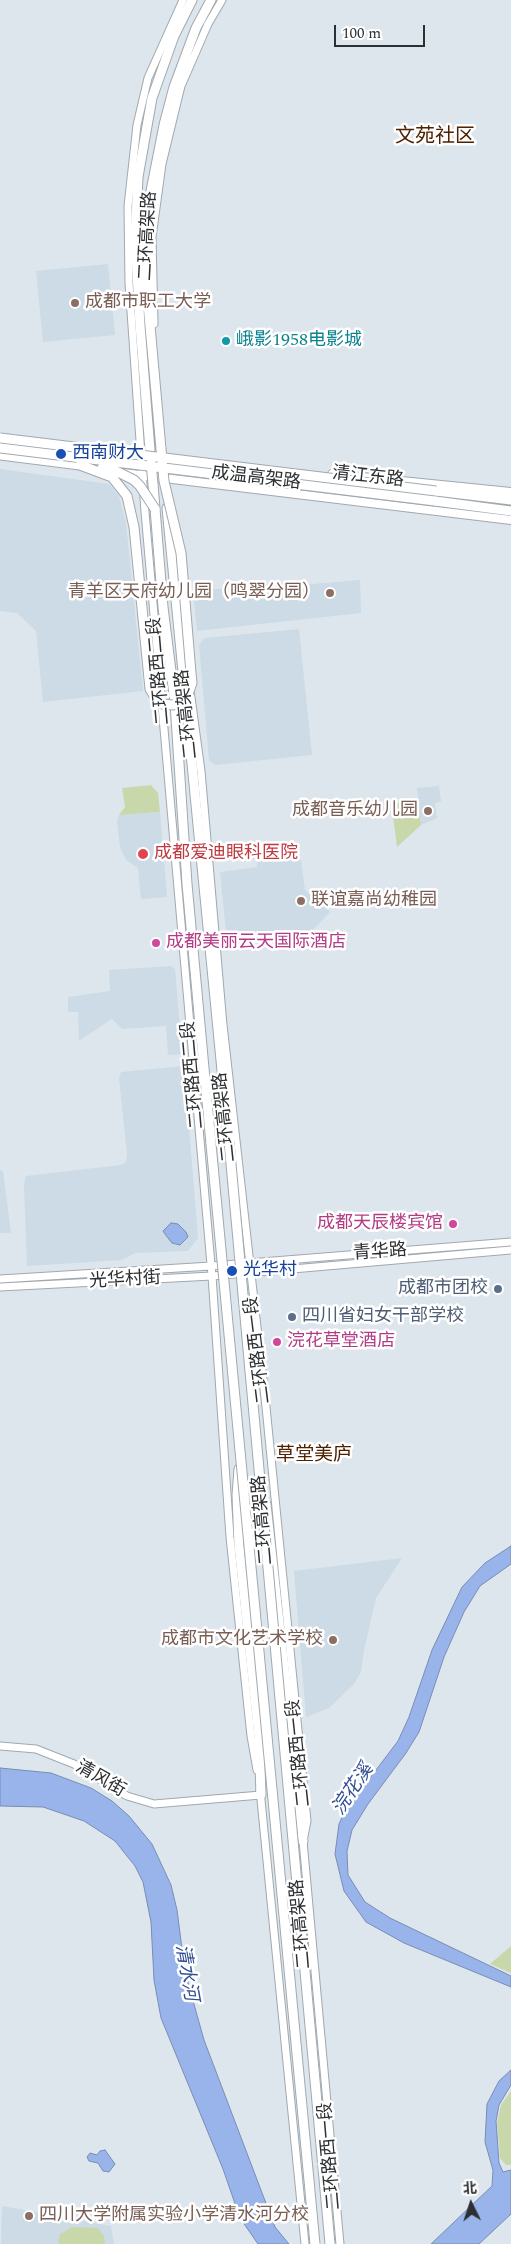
<!DOCTYPE html>
<meta charset="utf-8">
<style>
body{margin:0}
#map{position:relative;width:511px;height:2244px;overflow:hidden;background:#dde6ec;font-family:Spectral,"Noto Sans SC",serif}
canvas{display:block}
.north{position:absolute;left:446px;top:2179px;width:50px;height:50px;-webkit-text-stroke:4px #fff;paint-order:stroke;rotate:356deg;font-size:14px;font-weight:700;line-height:20px;text-align:center;color:#2d3032}
.north::after{content:'';display:block;margin:auto;width:18px;height:22px;background:#2d3032;clip-path:polygon(50% 0,100% 100%,50% 72%,0 100%)}
.scale{position:absolute;left:334px;top:25px;width:91px;height:22px;box-sizing:border-box;border:2px solid #2d3032;border-top:0;padding-left:6px;font-size:15px;line-height:18px;white-space:nowrap;color:#2d3032;-webkit-text-stroke:4px #fff;paint-order:stroke}
</style>
<div id="map">
<canvas width="511" height="2244"></canvas>
<div class="north">北</div>
<div class="scale">100 m</div>
</div>
<script>
const g = document.querySelector('canvas').getContext('2d');
g.lineJoin = 'round';
function fill(path, color) {
  g.fillStyle = color;
  g.fill(path, 'evenodd');
}
function shape(rows) {
  const path = new Path2D();
  for (const r of rows) {
    path.moveTo(r[0], r[1]);
    for (let i = 2; i < r.length; i += 2) path.lineTo(r[i], r[i + 1]);
  }
  return path;
}
function stroke(path, color, width, dash) {
  g.strokeStyle = color;
  g.lineWidth = width;
  g.lineCap = dash ? 'butt' : 'round';
  g.setLineDash(dash || []);
  g.stroke(path);
}
function drawText(font, color, halo, rows, align = 'center') {
  g.font = font + ' Spectral,"Noto Sans SC",serif';
  g.lineWidth = 5;
  g.setLineDash([]);
  g.textBaseline = 'middle';
  g.strokeStyle = halo;
  g.fillStyle = color;
  for (const [text, x, y, turn = 0] of rows) {
    g.save();
    g.translate(x, y);
    g.rotate((+turn || 0) * Math.PI / 180);
    g.textAlign = isNaN(turn) ? turn : align;
    if (halo) g.strokeText(text, 0, 0);
    g.fillText(text, 0, 0);
    g.restore();
  }
}
const built = shape([
 [108,264,115,335,43,342,36,271],
 [0,469,109,484,119,496,126,523,143,691,43,702,36,631,17,613,0,611],
 [360,580,361,613,197,631,193,591,301,582,301,585],
 [299,629,312,755,215,765,209,760,199,645,204,638],
 [439,786,441,802,435,803,437,818,421,825,417,788],
 [160,812,167,897,141,899,138,868,126,860,120,847,117,821,119,815],
 [301,860,305,890,330,912,308,935,227,942,220,872,257,867,257,862],
 [171,966,175,969,182,1054,168,1055,166,1026,122,1029,112,1019,79,1041,78,1012,68,1012,68,997,110,991,109,970],
 [184,1066,198,1238,188,1251,135,1253,122,1260,27,1266,24,1184,26,1176,121,1165,126,1162,127,1154,119,1078,121,1072],
 [0,1170,3,1171,11,1233,0,1233],
 [402,1558,376,1598,364,1650,361,1672,354,1684,329,1708,306,1717,294,1571],
 [2,2206,111,2226,114,2244,1,2244]
]);
const green = shape([
 [151,785,158,793,160,812,119,815,125,807,122,788],
 [418,800,421,825,397,847,393,816,395,805,398,803],
 [511,1946,511,1973,490,1964],
 [511,2091,511,2165,506,2165,500,2158,497,2123,501,2105],
 [72,2227,98,2228,104,2236,105,2244,58,2244,60,2234]
]);
const water = shape([
 [171,1223,178,1224,186,1232,188,1237,180,1245,172,1243,165,1234,163,1231,171,1223],
 [511,1546,511,1564,480,1586,464,1612,444,1657,419,1732,406,1753,368,1804,352,1830,347,1851,348,1875,365,1902,390,1918,511,1976,511,1987,404,1943,366,1922,344,1891,335,1854,339,1824,345,1811,398,1741,409,1717,432,1650,462,1587,485,1563,511,1546],
 [0,1768,51,1773,91,1788,112,1801,129,1816,152,1844,171,1885,177,1910,185,1972,204,2040,275,2227,289,2244,258,2244,240,2218,223,2169,161,2018,154,1980,151,1922,143,1882,135,1866,115,1841,84,1821,43,1807,0,1806,0,1768],
 [511,2070,511,2085,499,2105,496,2121,499,2163,503,2172,511,2170,511,2214,479,2244,431,2244,492,2186,493,2170,485,2142,487,2104,499,2081,511,2070],
 [105,2150,115,2164,109,2172,103,2171,98,2163,89,2161,87,2157,90,2153,97,2155,100,2151,105,2150]
]);
const secondary = shape([
 [183,0,148,78,137,125,128,206,129,283,145,512,212,1276,230,1537,251,1736,257,1770],
 [154,324,152,237,162,164,181,86,208,24,222,0],
 [190,690,201,771,223,1025,266,1407,307,1821,303,1841,340,2244],
 [0,1279,211,1266,511,1242],
 [0,1287,212,1276,511,1250],
 [0,1746,36,1749,74,1764,127,1796,154,1804,261,1795],
 [260,1790,305,2244]
]);
const primary = shape([
 [123,473,511,520],
 [332,474,511,492]
]);
const highway = shape([
 [161,449,146,281,147,211,164,125,174,87,196,28,211,0],
 [150,450,140,325,135,239,138,177,152,98,174,36,192,0],
 [0,455,80,465],
 [153,484,163,607,175,703,187,884,211,1144],
 [436,491,511,500],
 [435,501,511,511],
 [167,508,229,1142],
 [239,1469,237,1495,239,1545,259,1737,261,1795],
 [266,1504,303,1841]
]);
const highwayBridge = shape([
 [0,438,436,491],
 [0,448,435,501],
 [151,463,153,484],
 [80,465,112,477,127,496,134,527,150,689,156,699,162,704,173,705,181,703,187,697,192,683,191,673,181,553,164,481,161,449],
 [102,468,116,471,134,480,140,486,155,509],
 [229,1142,330,2244],
 [211,1144,315,2244]
]);
const markers = [
 [75,303,5,"#8d6e63"],
 [226,341,5,"#0f9aa8"],
 [61,454,6,"#1a4fb4"],
 [330,593,5,"#8d6e63"],
 [428,811,5,"#8d6e63"],
 [143,854,6,"#e0444e"],
 [301,901,5,"#8d6e63"],
 [156,943,5,"#d1479c"],
 [453,1224,5,"#d1479c"],
 [232,1271,6,"#1a4fb4"],
 [498,1289,5,"#5c6f8a"],
 [292,1317,5,"#5c6f8a"],
 [277,1342,5,"#d1479c"],
 [333,1640,5,"#8d6e63"],
 [29,2216,5,"#8d6e63"]
];
const streetNames = [
 ["二环高架路",149,236,-87],
 ["清江东路",368,478,6],
 ["成温高架路",256,479,7],
 ["二环路西二段",160,671,-95],
 ["二环高架路",188,714,-96],
 ["二环路西二段",194,1075,-95],
 ["二环高架路",226,1117,-96],
 ["青华路",380,1253,-4],
 ["光华村街",125,1281,-3],
 ["二环路西一段",259,1350,-97],
 ["二环高架路",264,1520,-95],
 ["二环路西一段",300,1753,-96],
 ["清风街",100,1780,30],
 ["二环高架路",302,1924,-95],
 ["二环路西一段",331,2156,-95]
];
const educationNames = [
 ["成都市职工大学",85,303],
 ["青羊区天府幼儿园（鸣翠分园）",320,593,"right"],
 ["成都音乐幼儿园",418,811,"right"],
 ["联谊嘉尚幼稚园",311,901],
 ["成都市文化艺术学校",323,1640,"right"],
 ["四川大学附属实验小学清水河分校",39,2216]
];
const cultureNames = [
 ["峨影1958电影城",236,341]
];
const transitNames = [
 ["西南财大",72,454],
 ["光华村",243,1271]
];
const healthNames = [
 ["成都爱迪眼科医院",154,854]
];
const hotelNames = [
 ["成都美丽云天国际酒店",166,943],
 ["成都天辰楼宾馆",443,1224,"right"],
 ["浣花草堂酒店",287,1342]
];
const serviceNames = [
 ["成都市团校",488,1289],
 ["四川省妇女干部学校",302,1317,"left"]
];
const neighbourhoodNames = [
 ["草堂美庐",314,1456]
];
const waterNames = [
 ["浣花溪",354,1790,-56],
 ["清水河",185,1973,80]
];
const quarterNames = [
 ["文苑社区",435,138]
];
fill(built, '#ccdbe5');
fill(green, '#c9d8ab');
fill(water, '#99b4eb');
stroke(water, '#798cb4', 1);
stroke(secondary, '#a1a9af', 9);
stroke(primary, '#a1a9af', 10);
stroke(highway, '#a1a9af', 11);
stroke(secondary, '#fff', 7);
stroke(primary, '#fff', 8);
stroke(highway, '#fff', 9);
stroke(highwayBridge, '#a1a9af', 11, []);
stroke(highwayBridge, '#fff', 9);
for (const [x, y, r, color] of markers) {
  const dot = new Path2D();
  dot.arc(x, y, r, 0, 2 * Math.PI);
  g.fillStyle = color;
  g.fill(dot);
  stroke(dot, '#fff', 2);
}
drawText('18px', '#2d3032', '#fff', streetNames);
drawText('18px', '#785e54', '#fff', educationNames, 'left');
drawText('18px', '#0d838f', '#fff', cultureNames, 'left');
drawText('18px', '#164399', '#fff', transitNames, 'left');
drawText('18px', '#be3a42', '#fff', healthNames, 'left');
drawText('18px', '#b23c85', '#fff', hotelNames, 'left');
drawText('18px', '#4e5e75', '#fff', serviceNames, 'right');
drawText('19px', '#4e2100', '#fff', neighbourhoodNames);
drawText('italic 19px', '#324f92', '#fff', waterNames);
drawText('20px', '#4e2100', '#fff', quarterNames);
</script>
